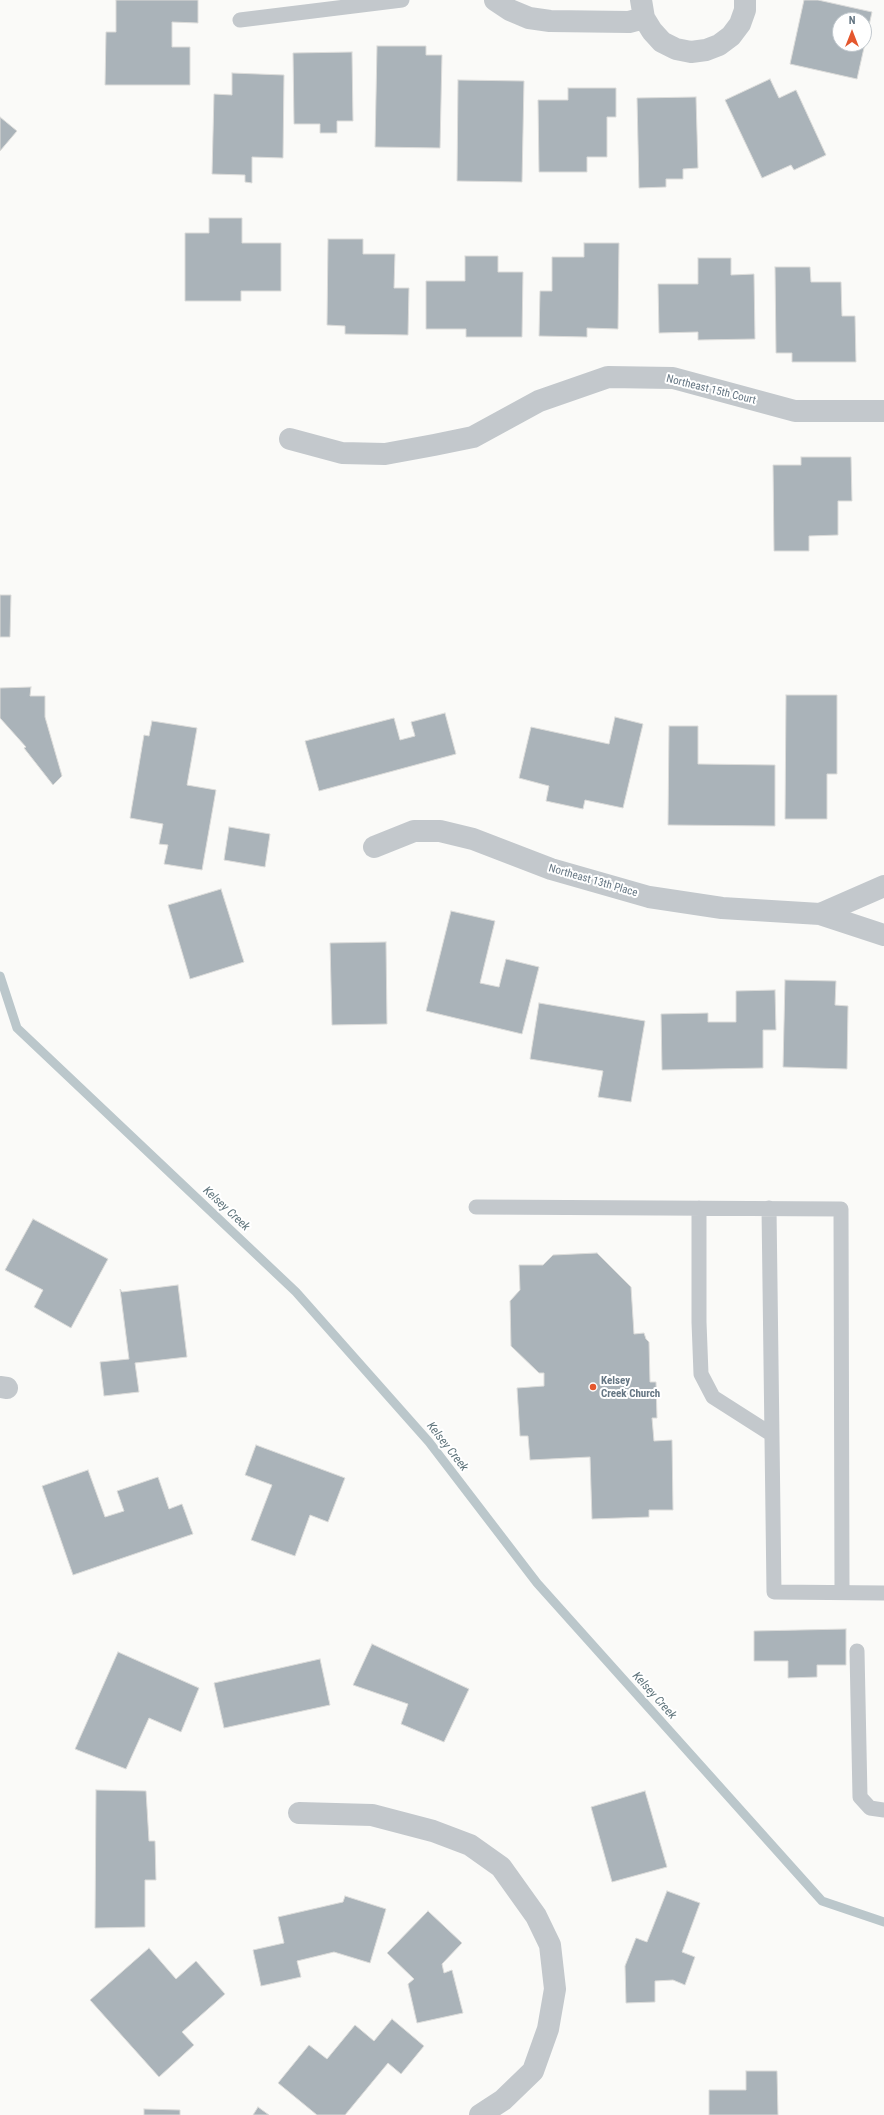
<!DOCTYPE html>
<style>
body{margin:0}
#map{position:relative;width:884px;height:2115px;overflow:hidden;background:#fafaf8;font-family:"Roboto Condensed",sans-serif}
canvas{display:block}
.north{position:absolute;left:832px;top:12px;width:40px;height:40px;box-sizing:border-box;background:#fff;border:1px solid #c1c8cd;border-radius:50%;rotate:0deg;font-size:11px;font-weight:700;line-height:16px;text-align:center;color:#657683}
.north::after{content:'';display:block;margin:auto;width:14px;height:18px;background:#e4572e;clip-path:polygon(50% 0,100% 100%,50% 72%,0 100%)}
</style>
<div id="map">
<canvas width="884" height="2115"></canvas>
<div class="north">N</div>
</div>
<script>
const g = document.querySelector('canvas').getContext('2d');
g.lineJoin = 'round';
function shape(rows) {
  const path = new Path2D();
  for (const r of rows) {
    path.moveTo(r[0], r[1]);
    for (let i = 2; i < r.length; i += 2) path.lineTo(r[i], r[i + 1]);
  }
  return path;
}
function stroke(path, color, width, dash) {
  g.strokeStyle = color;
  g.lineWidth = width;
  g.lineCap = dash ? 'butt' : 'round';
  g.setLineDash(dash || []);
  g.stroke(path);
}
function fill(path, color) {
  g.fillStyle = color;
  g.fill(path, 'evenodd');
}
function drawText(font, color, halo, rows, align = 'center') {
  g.font = font + ' "Roboto Condensed",sans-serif';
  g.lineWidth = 4;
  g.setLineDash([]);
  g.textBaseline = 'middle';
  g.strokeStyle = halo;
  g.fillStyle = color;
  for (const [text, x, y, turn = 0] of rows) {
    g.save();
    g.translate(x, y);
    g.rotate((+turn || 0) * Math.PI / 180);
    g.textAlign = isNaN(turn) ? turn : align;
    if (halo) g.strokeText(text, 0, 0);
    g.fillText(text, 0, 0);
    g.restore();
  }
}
const stream = shape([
 [0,976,17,1028,296,1292,429,1442,537,1583,822,1901,884,1922]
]);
const building = shape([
 [116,0,198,0,198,23,172,22,172,47,190,47,190,85,105,85,106,32,116,32,116,0],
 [804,0,818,0,872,12,857,79,790,64,804,0],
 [840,20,864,20,864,44,840,44,840,20],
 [377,46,426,46,426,55,442,55,440,148,375,147,377,46],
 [352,52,353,121,337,121,337,133,320,133,320,124,294,124,293,53,352,52],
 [232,73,284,75,283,158,252,157,252,183,245,182,245,175,212,174,214,94,232,95,232,73],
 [770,79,779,98,796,90,826,155,794,170,791,165,762,178,725,100,770,79],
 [458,80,524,81,522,182,457,181,458,80],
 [568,88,616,88,616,117,607,117,607,157,587,157,587,172,539,172,538,100,568,100,568,88],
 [696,97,698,168,683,169,683,179,666,179,666,187,639,188,637,98,696,97],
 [0,117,17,131,0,151,0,117],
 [209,218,242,218,242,243,281,243,281,291,241,291,241,301,185,301,185,233,209,233,209,218],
 [328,239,363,239,363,254,395,254,394,288,409,288,408,335,345,334,345,326,327,325,328,239],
 [584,243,619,243,618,329,587,328,587,337,539,336,540,291,552,291,552,257,584,257,584,243],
 [465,256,498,256,498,272,523,272,522,337,466,337,466,329,426,329,426,281,465,281,465,256],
 [698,258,731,258,731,275,754,274,755,339,698,340,698,332,659,333,658,284,698,284,698,258],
 [775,267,810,267,811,282,841,282,842,316,855,316,856,362,792,362,792,353,776,353,775,267],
 [801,457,851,457,852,501,838,501,838,535,809,536,809,551,774,551,773,465,801,465,801,457],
 [0,595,11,595,10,637,0,637,0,595],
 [31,687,30,696,45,696,45,717,62,776,53,785,24,748,26,747,0,718,0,688,31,687],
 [786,695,837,695,837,774,827,774,827,819,785,819,786,695],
 [445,713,456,754,319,791,305,741,394,718,400,740,415,736,411,722,445,713],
 [615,717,643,724,623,808,585,800,583,809,546,801,549,786,519,778,531,727,609,744,615,717],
 [152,721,197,728,187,785,216,790,202,870,164,864,168,845,159,844,163,824,130,818,144,735,149,736,152,721],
 [669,726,698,726,698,764,775,765,775,826,668,825,669,726],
 [229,827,270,834,265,867,224,860,229,827],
 [221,889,244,962,190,979,168,905,221,889],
 [451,911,495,921,480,983,499,987,506,959,539,967,522,1034,426,1011,451,911],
 [386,942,387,1024,332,1025,330,943,386,942],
 [785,980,836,981,835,1005,848,1006,847,1069,783,1067,785,980],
 [775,990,776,1030,763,1030,763,1068,662,1070,661,1014,708,1013,708,1022,736,1022,736,991,775,990],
 [539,1003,645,1021,631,1102,598,1097,603,1071,530,1059,539,1003],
 [33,1219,108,1259,71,1328,34,1307,43,1290,5,1270,33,1219],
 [597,1253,631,1287,634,1334,644,1333,646,1339,649,1342,650,1382,656,1382,657,1418,652,1418,654,1441,672,1440,673,1510,649,1510,649,1517,592,1519,590,1457,530,1460,528,1436,520,1436,517,1388,544,1386,544,1373,539,1373,511,1346,510,1301,520,1290,519,1265,543,1265,553,1255,597,1253],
 [178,1285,187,1357,135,1363,139,1392,104,1396,100,1362,129,1359,120,1289,122,1292,178,1285],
 [256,1445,345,1478,328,1522,310,1515,295,1556,251,1540,272,1485,245,1475,256,1445],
 [88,1470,105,1517,124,1511,117,1491,158,1477,169,1509,182,1504,193,1534,73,1575,42,1486,88,1470],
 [846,1629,846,1665,817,1665,817,1677,788,1678,788,1661,754,1661,754,1631,846,1629],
 [372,1644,469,1689,444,1742,401,1724,408,1704,353,1685,372,1644],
 [118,1652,199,1688,181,1732,149,1718,126,1769,75,1749,118,1652],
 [320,1659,330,1705,224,1728,214,1683,320,1659],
 [96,1790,146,1791,149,1841,155,1841,156,1880,145,1880,145,1927,95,1928,96,1790],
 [645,1791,667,1867,612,1882,591,1807,645,1791],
 [667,1891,700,1903,682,1952,695,1957,685,1985,673,1980,655,1981,655,2002,626,2003,625,1966,636,1938,647,1942,667,1891],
 [345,1896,386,1909,370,1963,334,1952,297,1961,301,1977,261,1986,253,1950,284,1943,278,1917,343,1902,345,1896],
 [428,1911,462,1943,442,1964,444,1973,452,1970,463,2013,417,2023,408,1984,414,1979,387,1953,428,1911],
 [149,1948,176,1979,196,1961,225,1994,182,2032,194,2045,159,2077,90,2000,149,1948],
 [392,2019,424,2046,401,2074,388,2063,345,2115,317,2115,278,2083,309,2045,327,2059,355,2025,374,2041,392,2019],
 [746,2071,777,2071,778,2115,709,2115,709,2090,746,2090,746,2071],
 [258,2107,269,2115,253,2115,258,2107],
 [144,2109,180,2110,180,2115,144,2115,144,2109]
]);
const lane = shape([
 [240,20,402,0],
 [476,1207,841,1209,842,1592],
 [699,1208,699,1322,701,1374,713,1397,771,1434],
 [769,1208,774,1592,884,1593],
 [857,1651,860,1797,870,1808,884,1810]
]);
const street = shape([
 [495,0,510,10,529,18,550,21,629,22,644,18],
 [641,0,644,18,652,31,662,42,676,49,691,52,706,50,719,45,731,36,740,24,745,10,745,0],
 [290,439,342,453,385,454,434,445,473,437,539,401,608,377,673,378,795,411,884,411],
 [374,847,414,831,440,831,473,839,551,869,649,897,722,908,820,914,884,935],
 [820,914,884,886],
 [0,1387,7,1388],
 [299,1813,372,1815,433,1831,470,1845,501,1867,536,1916,550,1945,555,1989,548,2029,533,2071,503,2100,480,2115]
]);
const markers = [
 [593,1387,4,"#e4572e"]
];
const streetNames = [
 ["Northeast 15th Court",711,390,14],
 ["Northeast 13th Place",593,881,16]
];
const poiNames = [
 ["Kelsey",601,1381],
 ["Creek Church",601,1394]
];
const waterNames = [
 ["Kelsey Creek",226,1209,43],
 ["Kelsey Creek",447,1447,52],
 ["Kelsey Creek",654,1696,48]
];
stroke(stream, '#bbc7cb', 9);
fill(building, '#aab3b9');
stroke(building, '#dcdcda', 1);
stroke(lane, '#c3c8cc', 15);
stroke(street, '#c3c8cc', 22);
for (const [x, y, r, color] of markers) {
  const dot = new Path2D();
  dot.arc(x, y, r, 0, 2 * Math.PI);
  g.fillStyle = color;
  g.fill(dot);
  stroke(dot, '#fff', 1.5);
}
drawText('11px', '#657683', '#fff', streetNames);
drawText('bold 11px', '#657683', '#fff', poiNames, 'left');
drawText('italic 12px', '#60757c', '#fff', waterNames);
</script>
